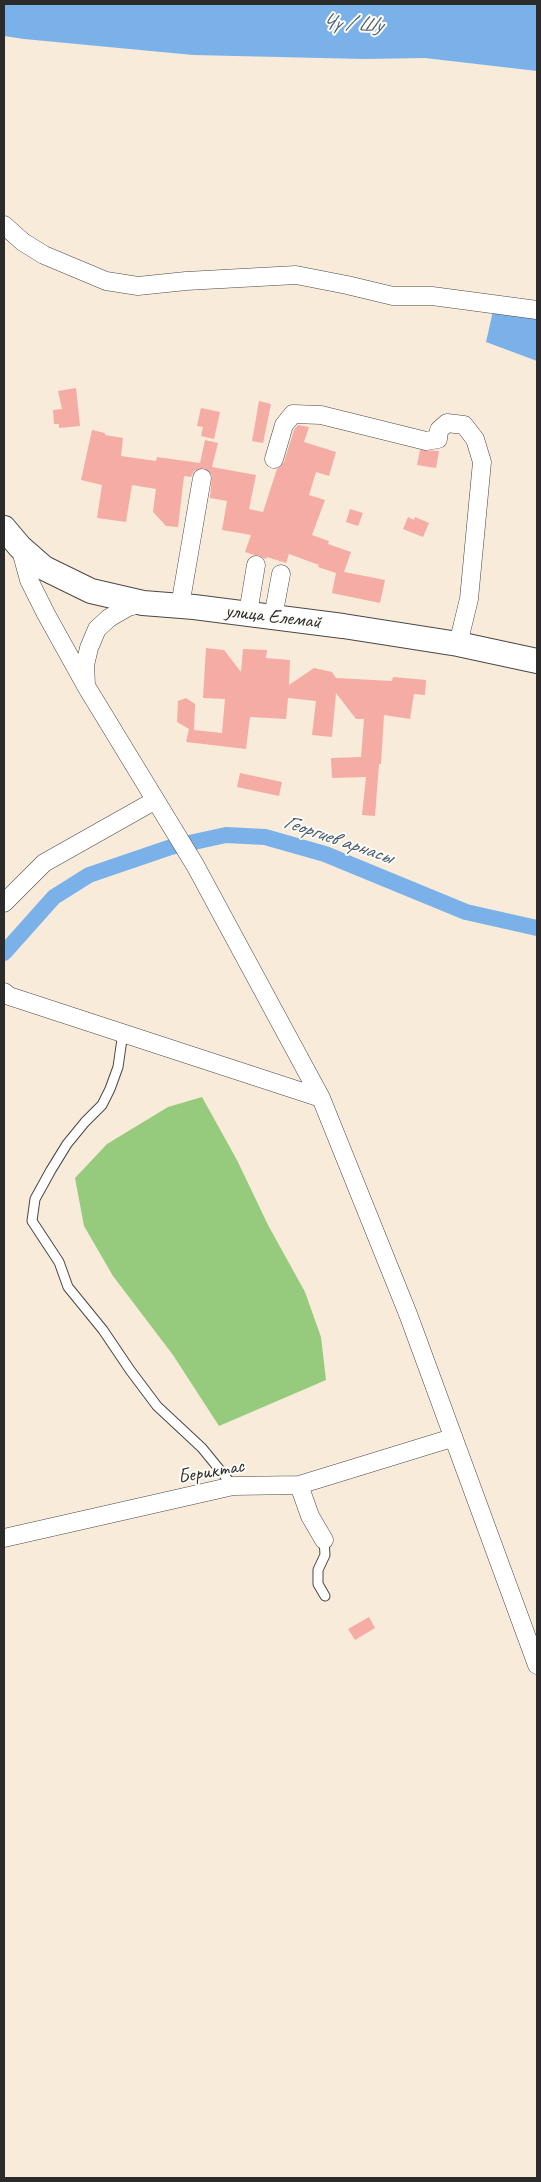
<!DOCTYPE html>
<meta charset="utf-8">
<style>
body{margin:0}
#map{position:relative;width:541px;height:2182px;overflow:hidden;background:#f8ebd9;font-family:Caveat,sans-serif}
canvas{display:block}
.frame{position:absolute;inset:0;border:5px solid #2b2b2b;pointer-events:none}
</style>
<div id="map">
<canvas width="541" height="2182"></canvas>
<div class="frame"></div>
</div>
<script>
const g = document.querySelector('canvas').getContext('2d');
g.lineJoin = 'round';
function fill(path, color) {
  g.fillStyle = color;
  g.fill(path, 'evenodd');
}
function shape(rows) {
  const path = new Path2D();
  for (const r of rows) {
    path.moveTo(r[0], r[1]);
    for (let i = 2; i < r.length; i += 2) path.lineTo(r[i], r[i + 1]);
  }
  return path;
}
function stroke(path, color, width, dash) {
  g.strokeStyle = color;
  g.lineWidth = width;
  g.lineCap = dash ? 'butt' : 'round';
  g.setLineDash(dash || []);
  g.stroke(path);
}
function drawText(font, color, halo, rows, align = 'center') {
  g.font = font + ' Caveat,sans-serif';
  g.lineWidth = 4;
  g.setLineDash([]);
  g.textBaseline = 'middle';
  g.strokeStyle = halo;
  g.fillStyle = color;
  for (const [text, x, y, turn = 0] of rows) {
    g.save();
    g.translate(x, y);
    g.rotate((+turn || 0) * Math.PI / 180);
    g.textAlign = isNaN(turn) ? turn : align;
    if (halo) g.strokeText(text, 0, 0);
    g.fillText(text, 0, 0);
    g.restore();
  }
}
const green = shape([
 [202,1097,237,1160,268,1225,305,1292,321,1337,326,1380,219,1426,173,1355,113,1276,84,1226,75,1178,107,1144,168,1107]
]);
const water = shape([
 [4,4,537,4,537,71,425,58,364,59,193,55,24,39,4,36],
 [507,310,537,319,537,361,486,342,493,311]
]);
const canal = shape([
 [4,953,54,897,89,875,171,847,226,835,265,837,325,854,466,912,537,928]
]);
const building = shape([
 [76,388,80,426,59,428,59,424,54,424,53,410,62,409,58,391],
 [259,401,271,404,263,443,252,441],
 [201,408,220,412,214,439,201,436,203,427,197,426],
 [298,425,309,427,304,442,336,452,329,476,316,472,309,495,325,500,312,535,329,541,328,544,351,552,344,572,385,580,380,603,332,593,336,573,318,567,319,565,289,554,286,563,267,557,266,559,245,552,251,535,222,530,227,501,210,498,212,475,204,468,194,471,191,477,184,476,178,527,166,526,153,512,156,489,132,485,126,522,97,518,102,485,81,480,92,430,105,433,105,435,123,438,121,456,156,461,157,457,200,463,205,440,218,443,212,467,256,475,249,509,263,512,277,469,284,462,294,430],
 [420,450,439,451,436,468,417,465],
 [350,509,363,513,358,526,346,522],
 [408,517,414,520,415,517,429,523,423,537,403,529],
 [206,648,224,650,241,672,243,649,267,650,266,658,290,660,289,685,314,668,332,672,336,678,392,681,393,677,426,680,425,695,414,694,410,719,384,715,381,764,379,764,375,816,362,815,366,777,332,778,331,758,361,757,364,719,356,719,336,693,332,737,312,735,316,701,288,698,286,719,250,717,246,749,186,742,189,729,177,722,178,701,186,698,195,704,194,730,222,733,225,699,203,698],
 [240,773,282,782,279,796,237,787],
 [369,1617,375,1628,355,1640,348,1629]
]);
const lane = shape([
 [123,1032,118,1067,110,1089,102,1105,85,1122,67,1144,51,1170,35,1199,32,1221,59,1262,68,1287,103,1330,130,1370,157,1406,202,1448,233,1486],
 [324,1540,325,1555,318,1570,318,1584,325,1596]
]);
const street = shape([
 [4,225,23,242,44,255,106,281,138,286,186,281,296,275,347,285,393,296,432,296,537,310],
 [274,459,284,425,293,414,321,415,426,441,438,439,439,430,447,423,464,425,475,439,482,462,469,599,458,644],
 [20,547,29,580,46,614,86,686,195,865,321,1098,408,1314,537,1665],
 [180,606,202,478],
 [248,613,256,565],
 [273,617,281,574],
 [86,685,85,665,89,648,97,629,109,618,128,607,143,603],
 [4,903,44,863,154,801],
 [4,992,9,996,321,1098],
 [299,1485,310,1516,324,1540],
 [4,1538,233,1486,299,1485,452,1438]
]);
const secondary = shape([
 [4,528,20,547,44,568,91,591,143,603,194,607,343,626,458,644,537,661]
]);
const streetNames = [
 ["улица Елемай",273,617,7],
 ["Бериктас",211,1472,-10]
];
const waterNames = [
 ["Чү / Шу",352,24,4],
 ["Георгиев арнасы",338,840,19]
];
fill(green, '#96cb7d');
fill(water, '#7bb1e9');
stroke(canal, '#7bb1e9', 16);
fill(building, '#f5aca5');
stroke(lane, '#4a4845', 11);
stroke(street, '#4a4845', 19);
stroke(secondary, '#4a4845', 26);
stroke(lane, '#fff', 9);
stroke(street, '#fff', 18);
stroke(secondary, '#fff', 24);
drawText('20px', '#2b2b2b', '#fdfcf7', streetNames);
drawText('italic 21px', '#475a6e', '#fdfcf7', waterNames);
</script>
